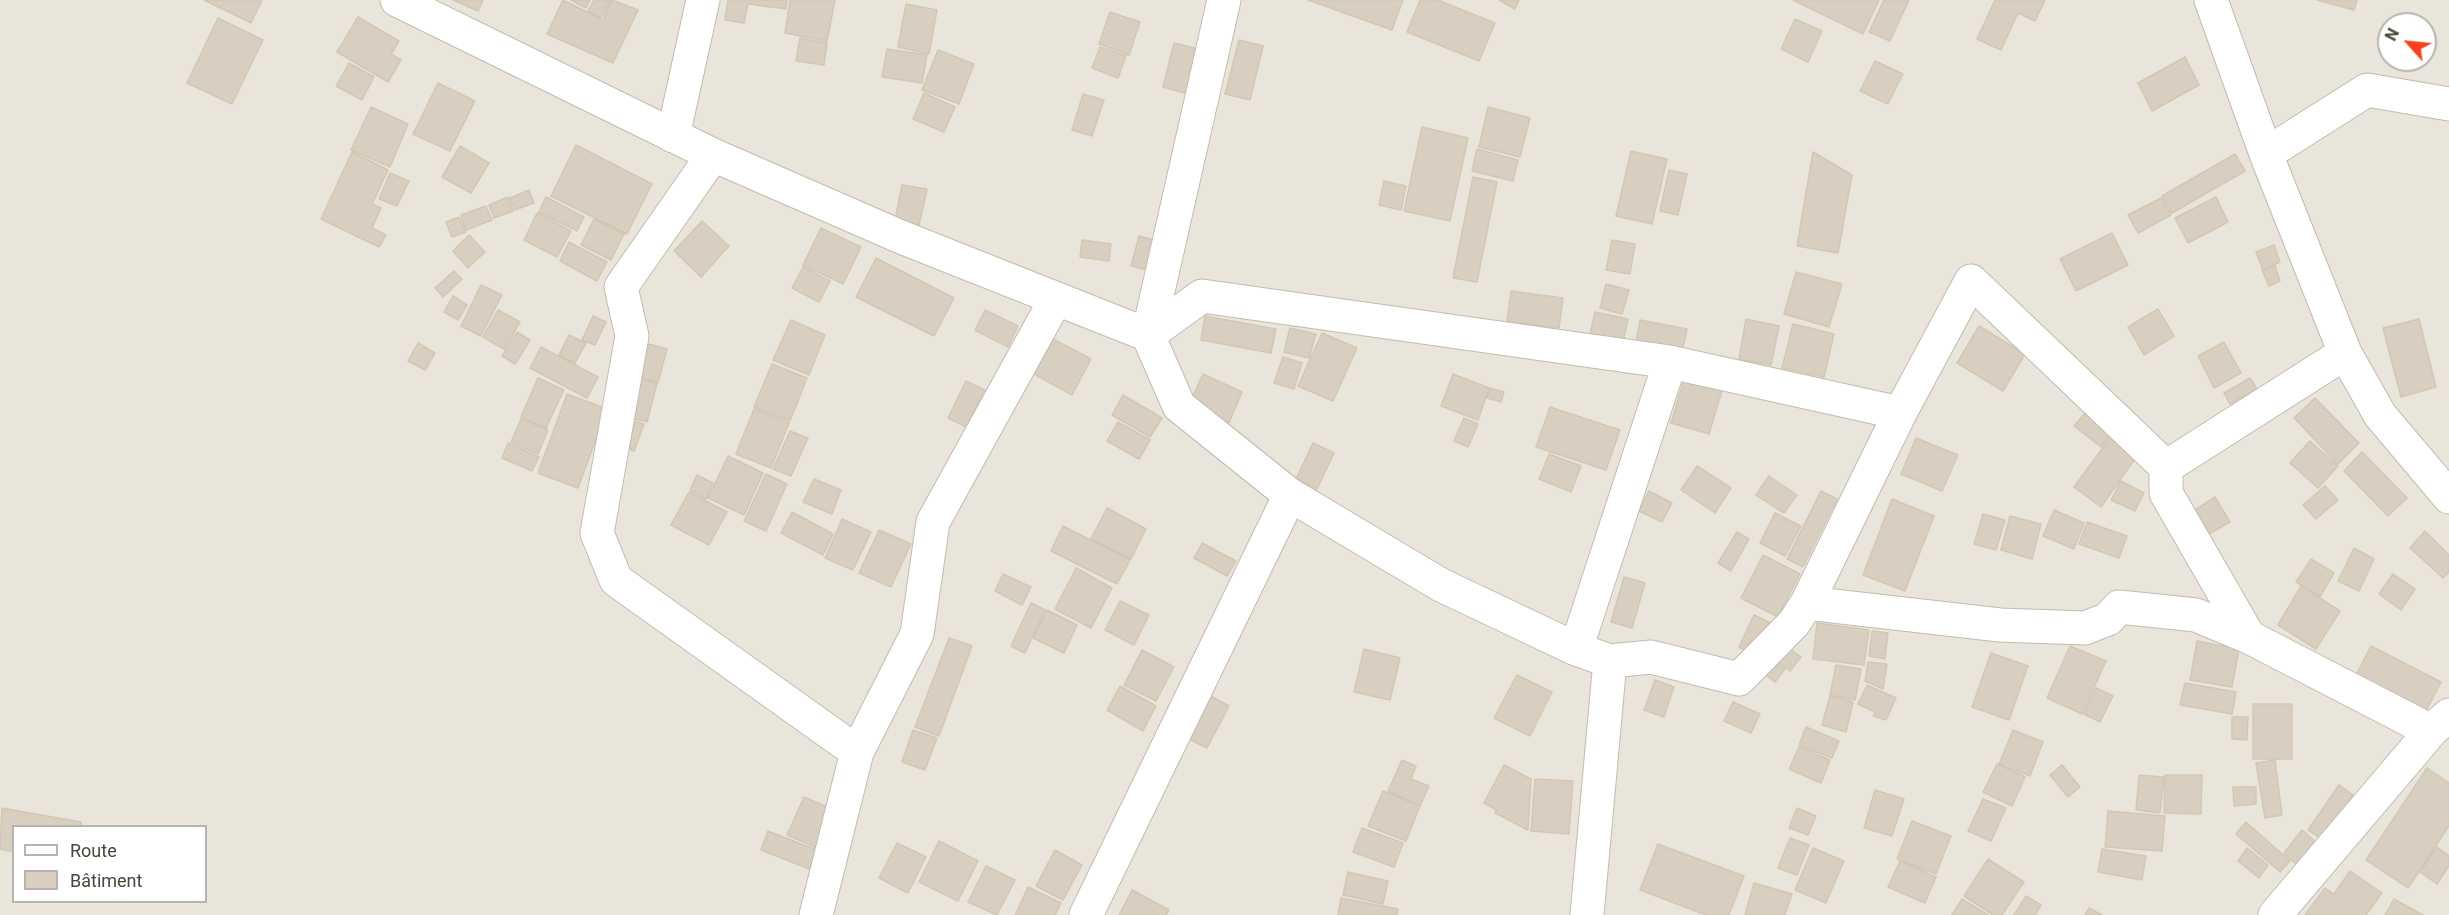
<!DOCTYPE html>
<meta charset="utf-8">
<style>
body{margin:0}
#map{position:relative;width:2449px;height:915px;overflow:hidden;background:#f6f3ec;font-family:Roboto,sans-serif}
canvas{display:block}
.legend{position:absolute;left:12px;top:825px;width:195px;height:78px;box-sizing:border-box;background:#fff;border:2px solid #b7b4b0;margin:0;padding:8px 10px;list-style:none;font-size:18px;color:#4b4439}
.legend li{display:flex;align-items:center;gap:12px;height:30px}
.legend b{width:30px;border:2px solid #b7b4b0}
.north{position:absolute;left:2377px;top:12px;width:60px;height:60px;box-sizing:border-box;background:#fff;border:2px solid #b7b4b0;border-radius:50%;rotate:297deg;font-size:16px;font-weight:700;line-height:24px;text-align:center;color:#4b4439}
.north::after{content:'';display:block;margin:auto;width:21px;height:27px;background:#fc3f1d;clip-path:polygon(50% 0,100% 100%,50% 72%,0 100%)}
</style>
<div id="map">
<canvas width="2449" height="915"></canvas>
<ul class="legend">
<li><b style="height:8px;background:#fff"></b>Route</li>
<li><b style="height:16px;background:#d8cfc1"></b>Bâtiment</li>
</ul>
<div class="north">N</div>
</div>
<script>
const g = document.querySelector('canvas').getContext('2d');
g.lineJoin = 'round';
function fill(path, color) {
  g.fillStyle = color;
  g.fill(path, 'evenodd');
}
function shape(rows) {
  const path = new Path2D();
  for (const r of rows) {
    path.moveTo(r[0], r[1]);
    for (let i = 2; i < r.length; i += 2) path.lineTo(r[i], r[i + 1]);
  }
  return path;
}
function stroke(path, color, width, dash) {
  g.strokeStyle = color;
  g.lineWidth = width;
  g.lineCap = dash ? 'butt' : 'round';
  g.setLineDash(dash || []);
  g.stroke(path);
}
const residential = shape([
 [0,0,2449,0,2449,915,0,915],
 [2389,24,2425,24,2425,60,2389,60],
 [14,826,206,826,206,902,14,902]
]);
const building = shape([
 [204,0,262,0,251,23,204,0],
 [453,0,483,0,478,11,453,0],
 [563,0,603,20,612,0,638,10,613,63,547,34,563,0],
 [571,0,590,0,586,8,571,0],
 [594,0,611,0,601,18,588,11,594,0],
 [728,0,787,0,786,9,748,4,744,23,725,20,728,0],
 [790,0,835,0,827,41,785,33,790,0],
 [1308,0,1403,0,1392,30,1308,0],
 [1420,0,1438,0,1495,23,1479,61,1407,32,1420,0],
 [1499,0,1519,0,1515,9,1499,0],
 [1793,0,1879,0,1863,34,1793,0],
 [1884,0,1909,0,1890,41,1869,32,1884,0],
 [1995,0,2045,0,2035,21,2018,13,2001,50,1977,39,1995,0],
 [2317,0,2357,0,2354,10,2317,0],
 [906,4,937,10,929,54,898,47,906,4],
 [1110,12,1140,22,1129,55,1099,44,1110,12],
 [358,17,399,41,391,54,401,60,388,82,337,52,358,17],
 [218,18,263,40,232,104,187,83,218,18],
 [1795,19,1822,31,1808,62,1781,49,1795,19],
 [800,38,827,43,824,65,796,61,800,38],
 [1239,40,1263,46,1250,100,1225,94,1239,40],
 [1174,43,1199,49,1188,94,1163,87,1174,43],
 [1100,47,1126,56,1118,78,1092,68,1100,47],
 [887,49,927,55,922,83,882,77,887,49],
 [938,50,974,64,959,104,922,90,938,50],
 [2185,57,2199,85,2152,111,2138,83,2185,57],
 [1875,61,1903,74,1888,104,1860,91,1875,61],
 [349,63,374,77,362,100,336,86,349,63],
 [438,83,475,101,450,151,413,134,438,83],
 [924,93,955,107,944,132,913,119,924,93],
 [1083,94,1104,100,1092,136,1072,130,1083,94],
 [371,107,408,124,390,167,351,150,371,107],
 [1488,107,1530,118,1520,157,1479,147,1488,107],
 [1422,127,1468,138,1450,221,1404,211,1422,127],
 [576,145,652,184,627,234,551,196,576,145],
 [460,146,489,163,471,193,442,177,460,146],
 [1477,149,1518,160,1513,181,1472,171,1477,149],
 [1631,151,1667,159,1652,224,1616,216,1631,151],
 [352,152,388,170,372,204,381,208,372,228,386,235,379,247,321,219,352,152],
 [1813,152,1852,175,1838,253,1797,246,1813,152],
 [2235,154,2245,171,2172,213,2162,196,2235,154],
 [1669,170,1687,174,1678,215,1660,211,1669,170],
 [390,173,409,181,397,206,379,199,390,173],
 [1473,177,1497,182,1477,282,1453,278,1473,177],
 [1384,181,1406,186,1401,210,1379,205,1384,181],
 [902,185,927,189,919,225,895,221,902,185],
 [529,190,534,203,515,210,510,198,529,190],
 [508,197,513,211,494,218,489,205,508,197],
 [546,197,584,217,577,231,539,212,546,197],
 [2216,197,2228,222,2188,243,2175,218,2216,197],
 [2161,198,2171,215,2138,233,2128,215,2161,198],
 [486,206,492,220,466,230,461,215,486,206],
 [537,213,571,231,557,257,524,240,537,213],
 [459,217,466,232,452,237,446,222,459,217],
 [594,219,624,234,611,260,581,245,594,219],
 [702,221,729,246,701,277,674,251,702,221],
 [821,228,861,247,843,284,803,265,821,228],
 [2112,233,2128,265,2076,291,2060,259,2112,233],
 [469,235,485,252,468,268,453,251,469,235],
 [1139,236,1158,241,1151,271,1131,266,1139,236],
 [1082,240,1111,244,1109,261,1080,257,1082,240],
 [1612,240,1635,244,1630,274,1606,270,1612,240],
 [569,242,607,262,597,281,560,261,569,242],
 [2274,245,2280,262,2263,270,2256,252,2274,245],
 [876,258,954,298,934,336,856,297,876,258],
 [2275,266,2280,281,2269,286,2262,270,2275,266],
 [803,267,830,281,819,302,792,288,803,267],
 [454,271,462,279,443,297,435,288,454,271],
 [1796,272,1842,284,1829,327,1784,314,1796,272],
 [1606,284,1629,290,1622,314,1600,308,1606,284],
 [481,285,502,295,481,336,461,326,481,285],
 [1511,291,1563,298,1559,328,1507,321,1511,291],
 [453,296,467,305,458,320,444,312,453,296],
 [2158,309,2174,336,2144,355,2128,327,2158,309],
 [498,310,520,322,504,349,483,337,498,310],
 [985,310,1018,326,1008,347,975,330,985,310],
 [1595,312,1628,319,1623,343,1590,335,1595,312],
 [593,316,606,322,595,345,582,340,593,316],
 [1205,316,1276,329,1271,353,1201,340,1205,316],
 [1746,319,1779,326,1771,365,1739,359,1746,319],
 [2419,319,2436,387,2401,397,2383,328,2419,319],
 [791,320,825,335,809,375,773,360,791,320],
 [1640,320,1687,329,1682,352,1636,342,1640,320],
 [1793,324,1834,334,1824,377,1782,368,1793,324],
 [1979,326,2025,354,2003,391,1957,363,1979,326],
 [1290,328,1316,334,1309,358,1284,352,1290,328],
 [517,332,530,340,515,364,502,356,517,332],
 [1322,333,1357,348,1333,401,1298,386,1322,333],
 [569,335,586,343,575,363,559,355,569,335],
 [1053,339,1091,359,1072,395,1034,374,1053,339],
 [2224,342,2241,373,2214,388,2198,356,2224,342],
 [418,343,435,353,425,370,408,361,418,343],
 [649,344,667,349,658,382,639,377,649,344],
 [541,347,598,377,587,398,530,368,541,347],
 [1283,357,1302,363,1294,389,1274,383,1283,357],
 [772,364,807,378,790,421,754,407,772,364],
 [1686,373,1724,384,1709,434,1671,423,1686,373],
 [1203,374,1242,392,1229,423,1189,405,1203,374],
 [1453,374,1489,388,1478,420,1441,406,1453,374],
 [538,378,564,390,546,428,521,417,538,378],
 [2250,378,2257,389,2230,404,2224,393,2250,378],
 [639,379,657,383,647,422,628,417,639,379],
 [966,381,985,390,966,427,948,418,966,381],
 [1490,388,1504,392,1501,402,1487,398,1490,388],
 [567,394,607,409,578,488,538,473,567,394],
 [1123,395,1162,418,1150,437,1112,415,1123,395],
 [2315,398,2359,443,2338,464,2294,418,2315,398],
 [1550,407,1620,430,1606,470,1536,447,1550,407],
 [754,409,789,423,771,468,736,454,754,409],
 [2087,411,2112,432,2101,447,2074,426,2087,411],
 [1464,418,1478,424,1468,447,1454,441,1464,418],
 [521,419,548,430,538,454,511,442,521,419],
 [628,419,644,424,634,451,619,445,628,419],
 [1118,422,1150,440,1139,459,1107,441,1118,422],
 [790,431,808,438,791,476,773,469,790,431],
 [2113,434,2139,453,2101,507,2074,487,2113,434],
 [1916,438,1958,455,1942,491,1901,474,1916,438],
 [2310,441,2338,466,2318,488,2290,463,2310,441],
 [508,443,539,457,532,471,502,458,508,443],
 [1313,443,1334,453,1317,489,1296,479,1313,443],
 [2362,452,2407,498,2388,516,2344,471,2362,452],
 [1549,454,1581,466,1571,492,1539,479,1549,454],
 [728,456,763,473,744,515,708,498,728,456],
 [1697,466,1731,488,1715,513,1681,490,1697,466],
 [766,474,787,484,766,531,744,521,766,474],
 [697,475,713,483,706,499,690,490,697,475],
 [1769,476,1797,495,1784,513,1756,495,1769,476],
 [814,479,841,490,832,514,803,502,814,479],
 [2121,481,2144,493,2135,511,2111,500,2121,481],
 [2325,486,2338,500,2316,519,2303,505,2325,486],
 [1649,491,1672,503,1662,522,1639,511,1649,491],
 [1821,491,1837,499,1803,567,1787,559,1821,491],
 [689,492,727,512,709,545,671,525,689,492],
 [2215,497,2230,522,2209,534,2195,510,2215,497],
 [1892,499,1934,516,1905,591,1863,575,1892,499],
 [1107,508,1146,529,1131,559,1091,539,1107,508],
 [2054,510,2084,523,2074,549,2043,536,2054,510],
 [792,512,833,534,823,555,781,533,792,512],
 [1775,513,1801,526,1785,556,1760,543,1775,513],
 [1983,514,2005,520,1996,550,1974,544,1983,514],
 [2010,516,2041,524,2032,559,2001,550,2010,516],
 [842,519,871,532,853,570,825,558,842,519],
 [2087,522,2127,536,2119,558,2079,544,2087,522],
 [1063,526,1130,560,1117,584,1051,551,1063,526],
 [879,530,911,544,891,587,859,573,879,530],
 [2425,531,2449,555,2449,572,2443,578,2410,548,2425,531],
 [1737,532,1749,539,1731,571,1718,563,1737,532],
 [1202,543,1236,561,1227,576,1194,558,1202,543],
 [2354,548,2374,559,2359,591,2338,581,2354,548],
 [1763,555,1800,574,1778,617,1741,598,1763,555],
 [2311,559,2334,573,2320,597,2296,582,2311,559],
 [1076,568,1112,588,1091,628,1055,609,1076,568],
 [1003,574,1031,587,1022,605,995,591,1003,574],
 [2393,574,2415,589,2401,610,2379,594,2393,574],
 [1624,577,1645,583,1632,628,1611,622,1624,577],
 [2301,586,2340,611,2316,649,2278,625,2301,586],
 [1120,601,1149,615,1134,645,1105,630,1120,601],
 [1031,603,1045,610,1025,653,1011,646,1031,603],
 [1047,610,1077,625,1064,653,1033,638,1047,610],
 [1754,615,1770,623,1755,655,1739,647,1754,615],
 [1817,623,1869,630,1864,665,1813,659,1817,623],
 [1872,631,1888,633,1885,659,1869,656,1872,631],
 [949,638,972,646,939,736,915,727,949,638],
 [2197,641,2239,649,2232,687,2190,680,2197,641],
 [1785,645,1801,657,1790,671,1775,659,1785,645],
 [2070,646,2106,661,2082,714,2047,698,2070,646],
 [2371,646,2441,682,2425,713,2355,677,2371,646],
 [1364,649,1400,658,1390,700,1354,692,1364,649],
 [1142,650,1174,667,1156,701,1124,685,1142,650],
 [1991,653,2028,666,2009,720,1972,707,1991,653],
 [1773,660,1785,669,1775,682,1763,673,1773,660],
 [1868,662,1887,664,1883,689,1865,681,1868,662],
 [1836,665,1861,669,1855,700,1830,695,1836,665],
 [1517,675,1552,692,1530,736,1494,718,1517,675],
 [1655,680,1674,687,1664,717,1644,710,1655,680],
 [2185,683,2236,692,2232,714,2180,705,2185,683],
 [1867,685,1896,698,1886,720,1873,716,1875,712,1858,704,1867,685],
 [1120,686,1156,706,1143,731,1107,710,1120,686],
 [2096,688,2113,696,2100,722,2084,714,2096,688],
 [1205,693,1229,706,1207,748,1183,736,1205,693],
 [1830,696,1853,702,1846,732,1822,725,1830,696],
 [1733,702,1760,714,1751,733,1724,721,1733,702],
 [2253,704,2292,704,2292,759,2253,759,2253,704],
 [2232,717,2248,717,2247,740,2232,739,2232,717],
 [1806,727,1839,741,1832,758,1799,745,1806,727],
 [913,730,937,738,925,770,902,762,913,730],
 [2013,730,2043,742,2030,776,1999,764,2013,730],
 [1799,747,1830,760,1821,783,1789,769,1799,747],
 [1402,760,1416,766,1411,779,1429,786,1420,806,1388,791,1402,760],
 [2275,760,2282,815,2265,818,2256,763,2275,760],
 [1997,764,2025,777,2012,806,1983,792,1997,764],
 [1504,765,1531,779,1528,830,1495,813,1497,810,1484,803,1504,765],
 [2062,765,2080,787,2068,797,2050,775,2062,765],
 [2427,768,2449,783,2449,826,2408,888,2366,860,2427,768],
 [2139,775,2164,777,2160,813,2136,810,2139,775],
 [2165,775,2202,775,2201,814,2164,813,2165,775],
 [1535,779,1573,781,1569,834,1531,831,1535,779],
 [2339,785,2353,795,2322,839,2308,830,2339,785],
 [2233,787,2256,787,2256,804,2234,806,2233,787],
 [1875,790,1904,799,1892,836,1864,828,1875,790],
 [1383,791,1420,806,1406,841,1368,826,1383,791],
 [804,797,834,810,817,848,787,835,804,797],
 [1983,799,2006,808,1991,841,1968,831,1983,799],
 [2,808,81,822,81,826,14,826,14,852,0,849,2,808],
 [1797,808,1816,816,1808,835,1789,828,1797,808],
 [2108,811,2165,816,2162,851,2105,847,2108,811],
 [1912,821,1951,836,1936,874,1897,859,1912,821],
 [2246,822,2290,861,2280,872,2236,834,2246,822],
 [1362,828,1403,843,1394,867,1353,852,1362,828],
 [2302,830,2316,842,2297,865,2284,853,2302,830],
 [768,831,819,851,812,870,761,850,768,831],
 [1790,838,1809,845,1797,875,1778,868,1790,838],
 [939,841,978,861,958,901,919,882,939,841],
 [897,843,926,857,908,893,879,878,897,843],
 [1658,844,1744,876,1729,915,1706,915,1640,890,1658,844],
 [2437,847,2449,856,2449,866,2437,884,2420,872,2437,847],
 [1813,848,1844,861,1826,903,1795,890,1813,848],
 [2247,848,2268,865,2259,878,2238,861,2247,848],
 [2102,849,2146,856,2142,880,2098,872,2102,849],
 [1055,850,1082,865,1063,900,1036,886,1055,850],
 [1988,859,2024,882,2002,915,1993,915,1964,896,1988,859],
 [1900,861,1936,877,1925,903,1888,887,1900,861],
 [986,866,1015,880,997,915,968,902,986,866],
 [2350,871,2382,893,2366,915,2305,915,2325,888,2334,894,2350,871],
 [1348,872,1388,881,1383,904,1343,895,1348,872],
 [1754,883,1792,894,1785,915,1745,915,1754,883],
 [1028,887,1061,903,1055,915,1015,915,1028,887],
 [1132,890,1169,910,1166,915,1119,915,1132,890],
 [2026,896,2041,905,2035,915,2014,915,2026,896],
 [1341,898,1398,909,1397,915,1338,915,1341,898],
 [1962,899,1988,915,1952,915,1962,899],
 [2394,899,2423,915,2385,915,2394,899],
 [2089,908,2102,915,2085,915,2089,908]
]);
const minor = shape([
 [397,0,713,155,901,237,1148,335,1179,406,1290,495,1441,585,1576,649,1610,661,1587,915],
 [2211,0,2266,154,2345,353,2380,415,2449,497],
 [673,136,703,0],
 [2266,154,2367,90,2449,104],
 [713,155,621,287,632,336,597,533,616,580,857,752],
 [1148,335,1202,296,1670,362,1576,649],
 [1148,335,1224,0],
 [1670,362,1900,413],
 [2166,467,2166,493,2249,637],
 [1807,603,1900,413,1971,281,2166,467,2345,353],
 [1610,661,1651,657,1739,679,1794,623,1807,603,2000,625,2085,628,2108,619,2119,607,2196,615,2249,637,2431,731],
 [816,915,857,752,917,634,933,522,1056,299],
 [1086,915,1290,495],
 [2275,915,2431,731,2449,715]
]);
fill(residential, '#eae5da');
fill(building, '#d8cfc1');
stroke(building, '#d3c7b4', 1.5);
stroke(minor, '#c2bbae', 35);
stroke(minor, '#fff', 33);
</script>
